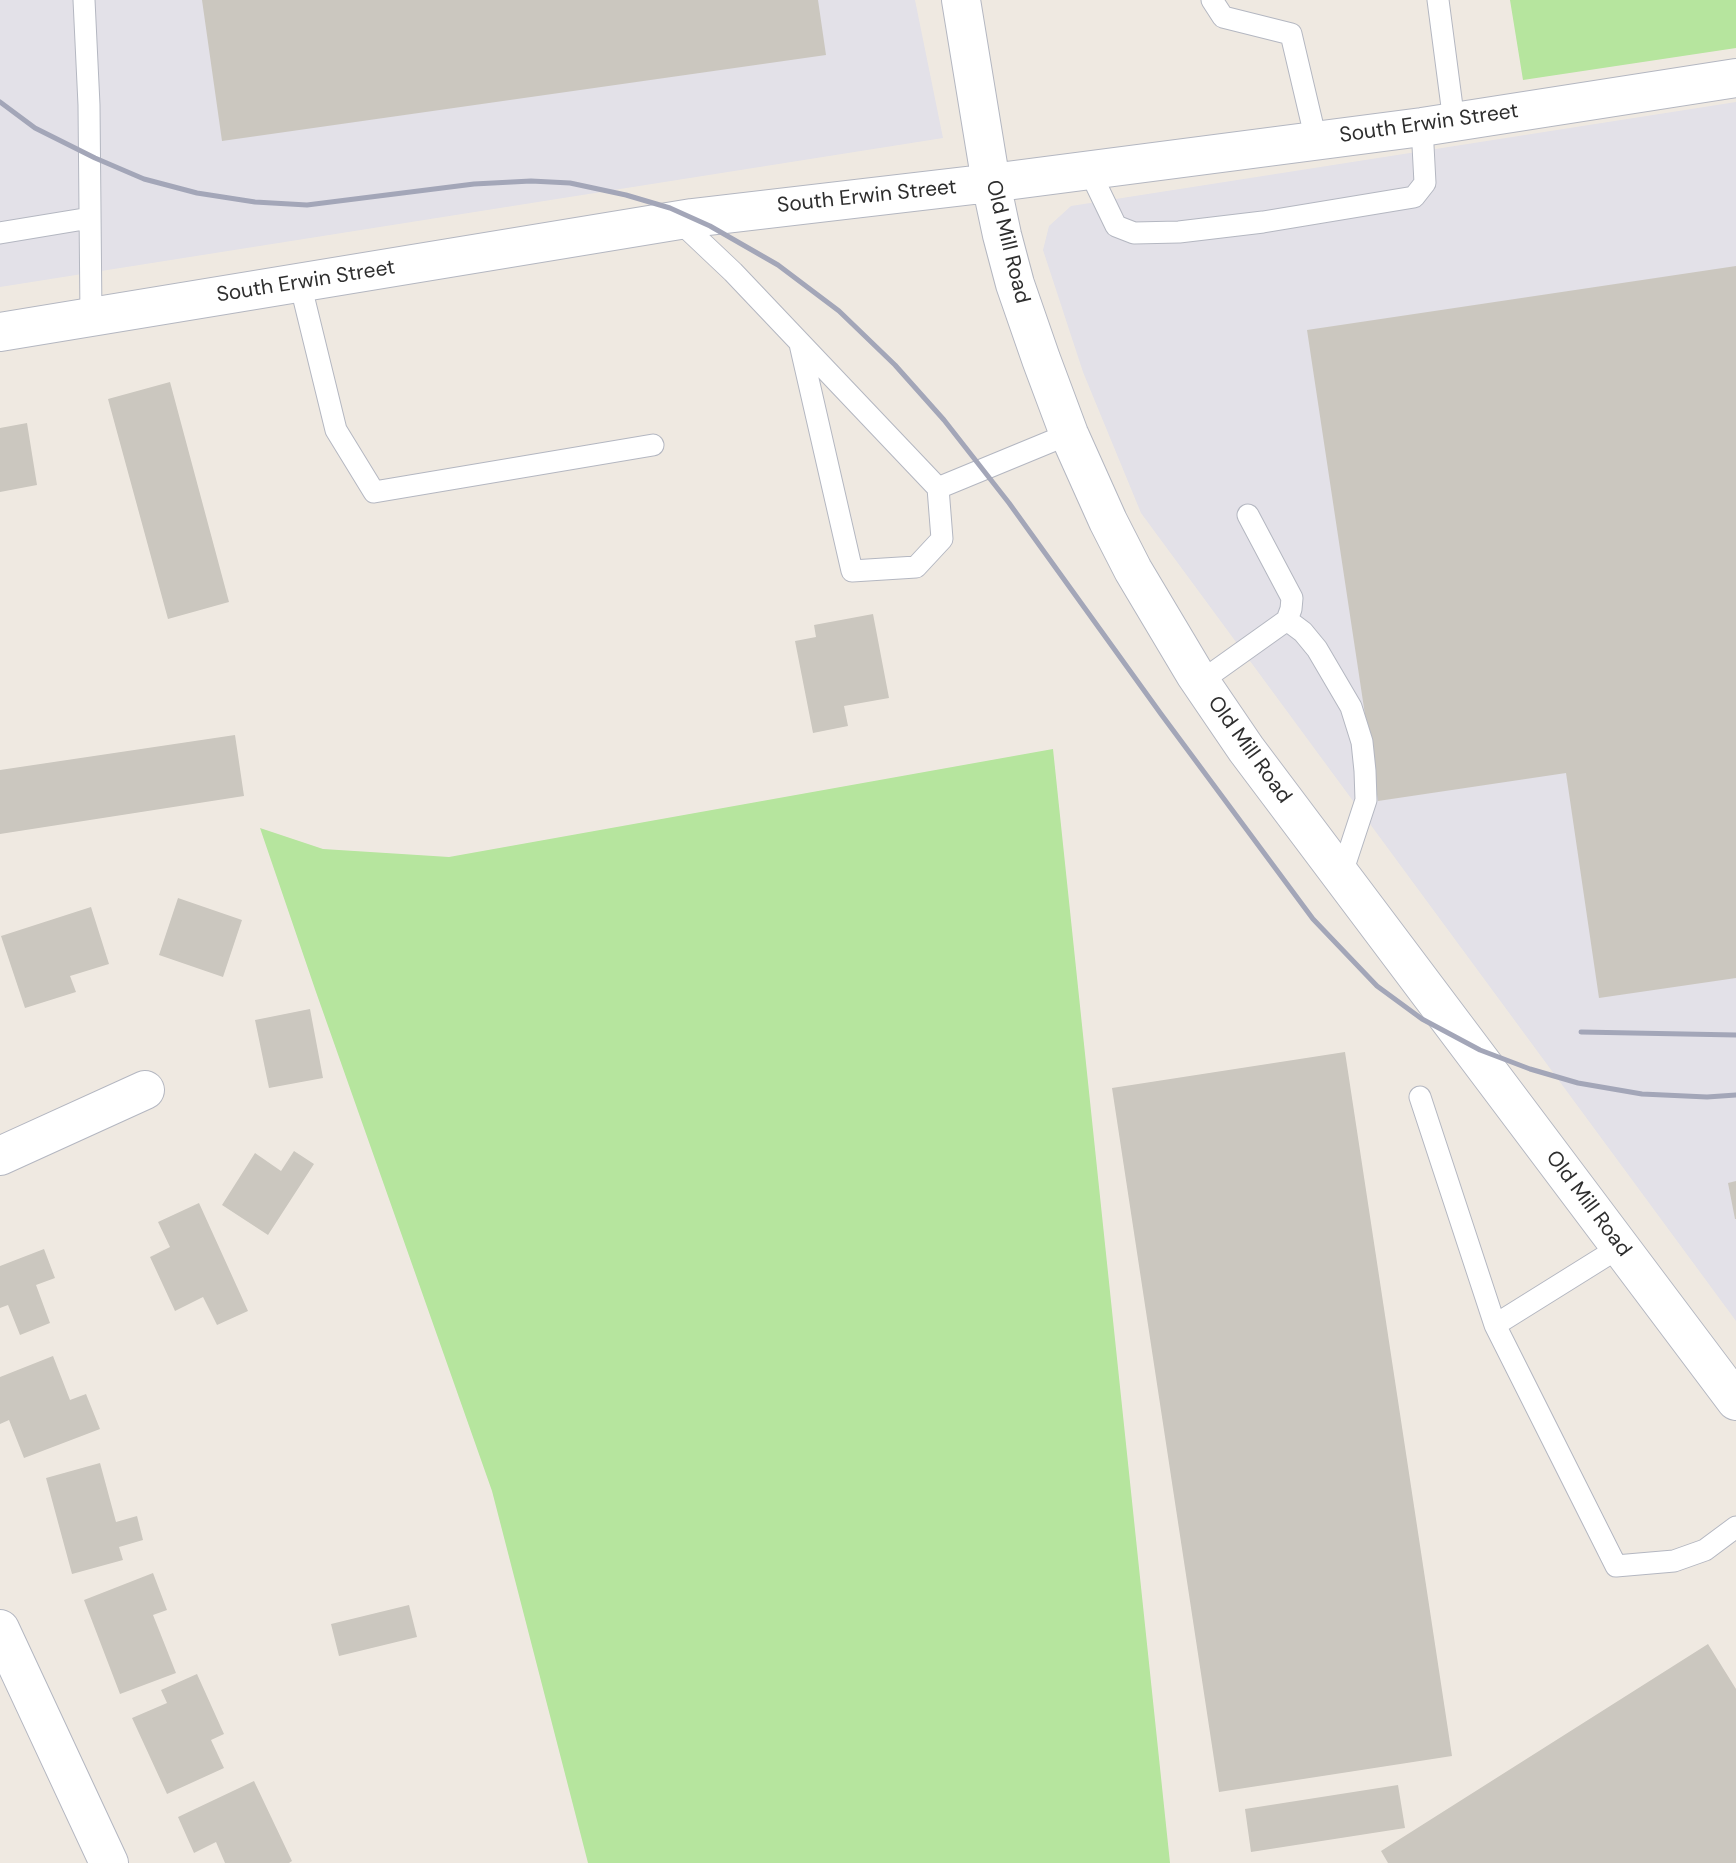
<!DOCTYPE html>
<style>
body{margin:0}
canvas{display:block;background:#efe9e1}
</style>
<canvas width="1736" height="1863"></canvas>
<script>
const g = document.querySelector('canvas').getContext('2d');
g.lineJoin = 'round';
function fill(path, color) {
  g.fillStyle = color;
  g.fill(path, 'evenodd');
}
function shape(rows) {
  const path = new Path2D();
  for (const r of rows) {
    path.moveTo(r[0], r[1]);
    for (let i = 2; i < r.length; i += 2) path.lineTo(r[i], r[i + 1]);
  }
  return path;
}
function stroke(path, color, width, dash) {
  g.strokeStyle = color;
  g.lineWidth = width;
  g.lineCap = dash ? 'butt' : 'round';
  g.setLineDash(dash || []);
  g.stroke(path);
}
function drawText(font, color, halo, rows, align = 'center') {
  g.font = font + ' "DM Sans",sans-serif';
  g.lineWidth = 6;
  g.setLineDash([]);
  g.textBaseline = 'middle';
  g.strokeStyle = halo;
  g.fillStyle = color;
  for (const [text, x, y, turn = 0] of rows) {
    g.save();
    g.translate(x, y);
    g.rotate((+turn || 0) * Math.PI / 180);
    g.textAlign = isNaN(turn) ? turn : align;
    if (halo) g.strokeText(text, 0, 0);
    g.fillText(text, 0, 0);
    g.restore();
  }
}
const industrial = shape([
 [0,0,915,0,943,138,0,287],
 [1736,102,1736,1321,1141,513,1083,372,1043,250,1049,226,1071,206]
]);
const green = shape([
 [1510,0,1736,0,1736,48,1523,80],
 [1053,749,1170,1863,588,1863,492,1491,316,992,260,828,323,849,449,857]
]);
const building = shape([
 [202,0,818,0,826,55,222,141],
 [1736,266,1736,978,1599,998,1566,773,1378,801,1307,330],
 [170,382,229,602,168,619,108,399],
 [27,423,37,485,0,492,0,428],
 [873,614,889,698,844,706,848,726,813,733,795,641,816,637,814,625],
 [235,735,244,796,0,834,0,770],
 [178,898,242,920,223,977,159,955],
 [91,907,109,964,70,976,76,992,25,1008,1,936],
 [310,1009,323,1078,269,1088,255,1020],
 [1345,1052,1452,1756,1219,1792,1112,1088],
 [294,1151,314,1164,268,1235,222,1205,255,1153,281,1171],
 [1736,1181,1736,1219,1735,1219,1728,1183],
 [199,1203,248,1311,217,1325,203,1297,175,1311,150,1257,170,1247,158,1222],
 [44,1249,55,1278,36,1285,50,1323,20,1335,8,1305,0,1308,0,1266],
 [53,1356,70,1400,86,1394,100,1429,24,1458,9,1420,0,1424,0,1377],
 [100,1463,116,1522,137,1516,143,1540,119,1547,123,1560,72,1574,46,1478],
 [153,1573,167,1610,153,1615,176,1673,120,1694,84,1600],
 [409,1605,417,1637,339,1656,331,1624],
 [1708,1644,1736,1689,1736,1863,1388,1863,1381,1851],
 [197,1674,224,1734,211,1740,224,1768,167,1794,132,1718,167,1703,161,1690],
 [254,1781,292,1861,289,1863,225,1863,216,1842,194,1853,178,1817],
 [1398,1785,1405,1828,1251,1852,1245,1809]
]);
const lane = shape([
 [84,0,89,105,91,317],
 [1212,0,1223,17,1291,34,1316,140],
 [1438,0,1454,122],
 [1089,170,1116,226,1134,233,1179,232,1263,222,1414,197,1425,183,1422,127],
 [678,220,733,272,938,488,1069,434],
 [0,233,90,218],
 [300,283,336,430,374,492,653,445],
 [800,344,852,571,916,567,942,539,938,488],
 [1248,515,1292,598,1291,609,1287,620],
 [1200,682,1287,620,1303,632,1317,649,1351,707,1362,742,1365,771,1366,800,1341,876],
 [1420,1097,1495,1325,1616,1566,1674,1561,1705,1550,1736,1527],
 [1495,1325,1620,1247]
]);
const street = shape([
 [0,1156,145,1090],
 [0,1629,109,1863]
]);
const secondary = shape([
 [961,0,991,183,1002,235,1015,284,1041,359,1069,434,1108,521,1133,570,1195,674,1246,749,1736,1401],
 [0,332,692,218,991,183,1422,127,1736,78]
]);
const rail = shape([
 [0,102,35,128,95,158,144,179,197,193,255,202,307,205,474,184,531,181,570,183,626,195,670,208,710,226,778,265,839,311,895,365,944,420,1009,503,1161,714,1313,919,1377,986,1422,1019,1480,1050,1530,1069,1578,1083,1642,1094,1707,1097,1736,1095],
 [1581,1032,1736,1035]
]);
const streetNames = [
 ["South Erwin Street",1429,124,-8],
 ["South Erwin Street",867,197,-6],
 ["Old Mill Road",1007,242,76],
 ["South Erwin Street",306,282,-9],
 ["Old Mill Road",1249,750,54],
 ["Old Mill Road",1588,1204,53]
];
fill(industrial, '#e3e1e8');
fill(green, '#b6e59e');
fill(building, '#cbc7bf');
stroke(lane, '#b4b7c1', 23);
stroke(street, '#b4b7c1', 40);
stroke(secondary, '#b4b7c1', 40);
stroke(lane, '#fff', 21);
stroke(street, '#fff', 38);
stroke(secondary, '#fff', 38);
stroke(rail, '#a3a6b8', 5);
drawText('21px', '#2e2e2e', '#fff', streetNames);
</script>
